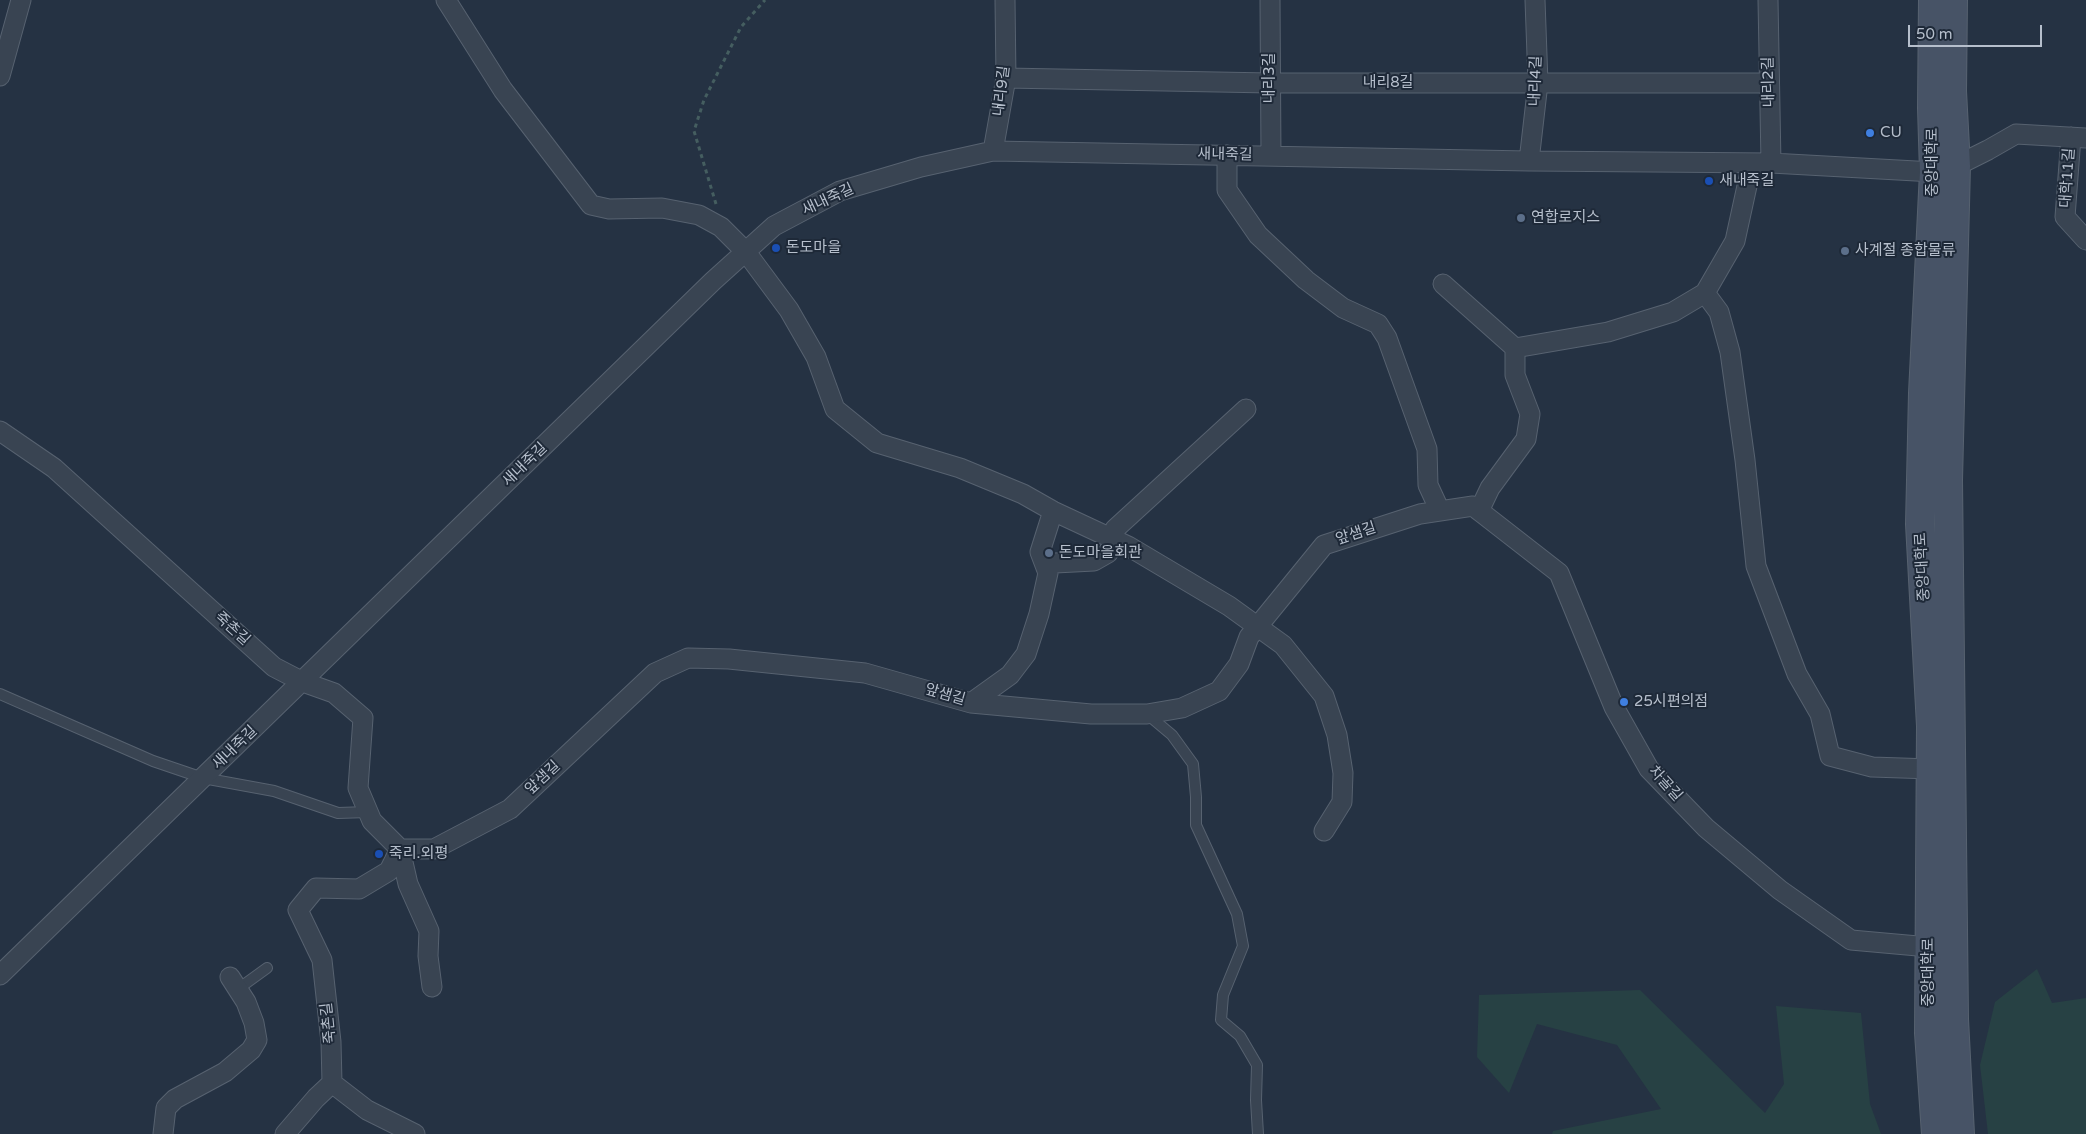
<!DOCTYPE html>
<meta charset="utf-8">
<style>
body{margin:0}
#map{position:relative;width:2086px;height:1134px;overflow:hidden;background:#253243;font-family:"Varela Round",sans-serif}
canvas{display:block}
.scale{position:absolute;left:1908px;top:25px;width:134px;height:22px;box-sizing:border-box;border:2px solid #b6bfcc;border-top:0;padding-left:6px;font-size:15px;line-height:18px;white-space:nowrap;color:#b6bfcc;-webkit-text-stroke:4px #1e2938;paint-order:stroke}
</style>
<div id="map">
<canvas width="2086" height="1134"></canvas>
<div class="scale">50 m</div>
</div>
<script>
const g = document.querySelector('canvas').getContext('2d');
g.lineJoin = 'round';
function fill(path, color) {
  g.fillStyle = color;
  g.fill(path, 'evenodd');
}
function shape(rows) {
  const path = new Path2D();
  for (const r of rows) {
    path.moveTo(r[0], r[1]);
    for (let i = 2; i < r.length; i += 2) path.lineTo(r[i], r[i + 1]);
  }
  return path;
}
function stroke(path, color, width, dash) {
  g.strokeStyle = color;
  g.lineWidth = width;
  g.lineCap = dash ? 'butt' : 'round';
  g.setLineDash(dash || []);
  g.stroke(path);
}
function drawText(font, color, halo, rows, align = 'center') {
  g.font = font + ' "Varela Round","Noto Sans KR",sans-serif';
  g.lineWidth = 4;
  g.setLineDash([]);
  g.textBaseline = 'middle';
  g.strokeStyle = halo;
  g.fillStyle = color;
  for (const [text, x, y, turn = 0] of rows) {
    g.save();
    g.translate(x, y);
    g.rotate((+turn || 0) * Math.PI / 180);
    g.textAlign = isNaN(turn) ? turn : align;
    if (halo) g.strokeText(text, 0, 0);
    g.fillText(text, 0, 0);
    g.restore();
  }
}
const green = shape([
 [2037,969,2052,1003,2086,998,2086,1134,1988,1134,1980,1065,1995,1002],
 [1640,990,1765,1113,1784,1084,1776,1006,1861,1013,1870,1104,1881,1134,1552,1134,1553,1131,1661,1109,1617,1045,1537,1024,1509,1093,1477,1057,1479,995]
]);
const path = shape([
 [716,204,694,131,704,100,741,27,765,0]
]);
const lane = shape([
 [0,694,153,761,203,778,274,791,338,813,368,812],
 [1147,714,1172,735,1193,764,1196,797,1196,825,1237,914,1243,946,1223,995,1221,1020,1240,1036,1257,1065,1256,1100,1258,1134],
 [238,989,267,968]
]);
const street = shape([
 [446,0,503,90,591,205,609,209,662,208,699,215,721,227,746,252,789,310,816,357,835,409,877,443,960,468,1023,494,1053,511,1128,546,1229,606,1283,645,1324,696,1337,735,1343,773,1342,802,1324,831],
 [1270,0,1271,156],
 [1768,0,1771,163],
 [0,76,21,0],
 [1006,78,1270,83,1769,83],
 [2071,137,2065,217,2086,240],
 [993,151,1006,78,1005,0],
 [1227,155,1227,190,1258,235,1306,280,1343,308,1378,324,1387,338,1427,449,1428,485,1440,511],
 [1529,161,1538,83,1535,0],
 [1443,284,1515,348,1608,332,1673,312,1705,293,1735,241,1752,163],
 [1705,293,1719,312,1730,352,1745,460,1756,566,1797,674,1820,714,1830,756,1872,767,1931,769,1941,773],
 [0,431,54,468,274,667,303,682,334,693,363,718,358,788,372,821,400,849,434,849,510,809,655,673,688,658,729,659,865,673,971,703,1091,714,1147,714,1182,708,1219,691,1239,664,1249,637,1324,545,1420,514,1473,506,1559,573,1614,707,1649,769,1706,828,1780,890,1851,940,1929,947,1942,945],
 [1479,511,1490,488,1526,439,1530,414,1515,375,1515,348],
 [1046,568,1055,563,1094,561,1108,553,1115,540,1115,529,1246,409],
 [971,703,1010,675,1026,654,1039,614,1048,573,1040,552,1053,511],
 [0,975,713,281,774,226,840,191,921,167,993,151,1529,161,1771,163,1934,172,1956,166,1988,150,2016,134,2086,138],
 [332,1083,367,1110,415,1134],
 [163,1134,166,1108,175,1099,225,1072,251,1050,257,1040,254,1023,246,1002,230,977],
 [285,1134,316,1098,332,1083,331,1042,322,960,298,910,316,888,359,889,389,871,400,849,408,884,429,931,428,956,432,987]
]);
const secondary = shape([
 [1933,0,1932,108,1934,172,1923,393,1920,524,1931,726,1929,1033,1936,1134],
 [1953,0,1952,91,1956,166,1948,480,1954,1019,1960,1134]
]);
const markers = [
 [1870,133,5,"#3f7fe0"],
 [1709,181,5,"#1a4fb4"],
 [1521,218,5,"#5c6f8a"],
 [776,248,5,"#1a4fb4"],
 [1845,251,5,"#5c6f8a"],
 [1049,553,5,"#5c6f8a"],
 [1624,702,5,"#3f7fe0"],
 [379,854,5,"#1a4fb4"]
];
const streetNames = [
 ["내리3길",1270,78,-90],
 ["내리4길",1536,81,-88],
 ["내리2길",1769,82,-91],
 ["내리8길",1388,83],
 ["내리9길",1002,91,-83],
 ["새내죽길",1225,155,1],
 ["중앙대학로",1933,162,-90],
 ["대학11길",2068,178,-86],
 ["새내죽길",828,200,-25],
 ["새내죽길",525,465,-44],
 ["앞샘길",1356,534,-18],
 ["중앙대학로",1923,567,-93],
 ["죽촌길",232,629,42],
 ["앞샘길",945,695,16],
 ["새내죽길",235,748,-44],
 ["앞샘길",543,778,-43],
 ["차골길",1665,784,48],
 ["중앙대학로",1929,972,-90],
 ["죽촌길",329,1023,-96]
];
const poiNames = [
 ["CU",1880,133],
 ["새내죽길",1719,181],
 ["연합로지스",1531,218],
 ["돈도마을",786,248],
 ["사계절 종합물류",1855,251],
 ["돈도마을회관",1059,553],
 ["25시편의점",1634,702],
 ["죽리.외평",389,854]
];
fill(green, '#274144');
stroke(lane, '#576270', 12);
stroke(street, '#576270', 21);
stroke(secondary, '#576270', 30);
stroke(path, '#455e60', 3, [4, 4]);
stroke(lane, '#394452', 10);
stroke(street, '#394452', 19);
stroke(secondary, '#475366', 28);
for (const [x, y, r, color] of markers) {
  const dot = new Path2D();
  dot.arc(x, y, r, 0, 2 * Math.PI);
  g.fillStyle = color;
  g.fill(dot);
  stroke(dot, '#1e2938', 2);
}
drawText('15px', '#b6bfcc', '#1e2938', streetNames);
drawText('15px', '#b6bfcc', '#1e2938', poiNames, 'left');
</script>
